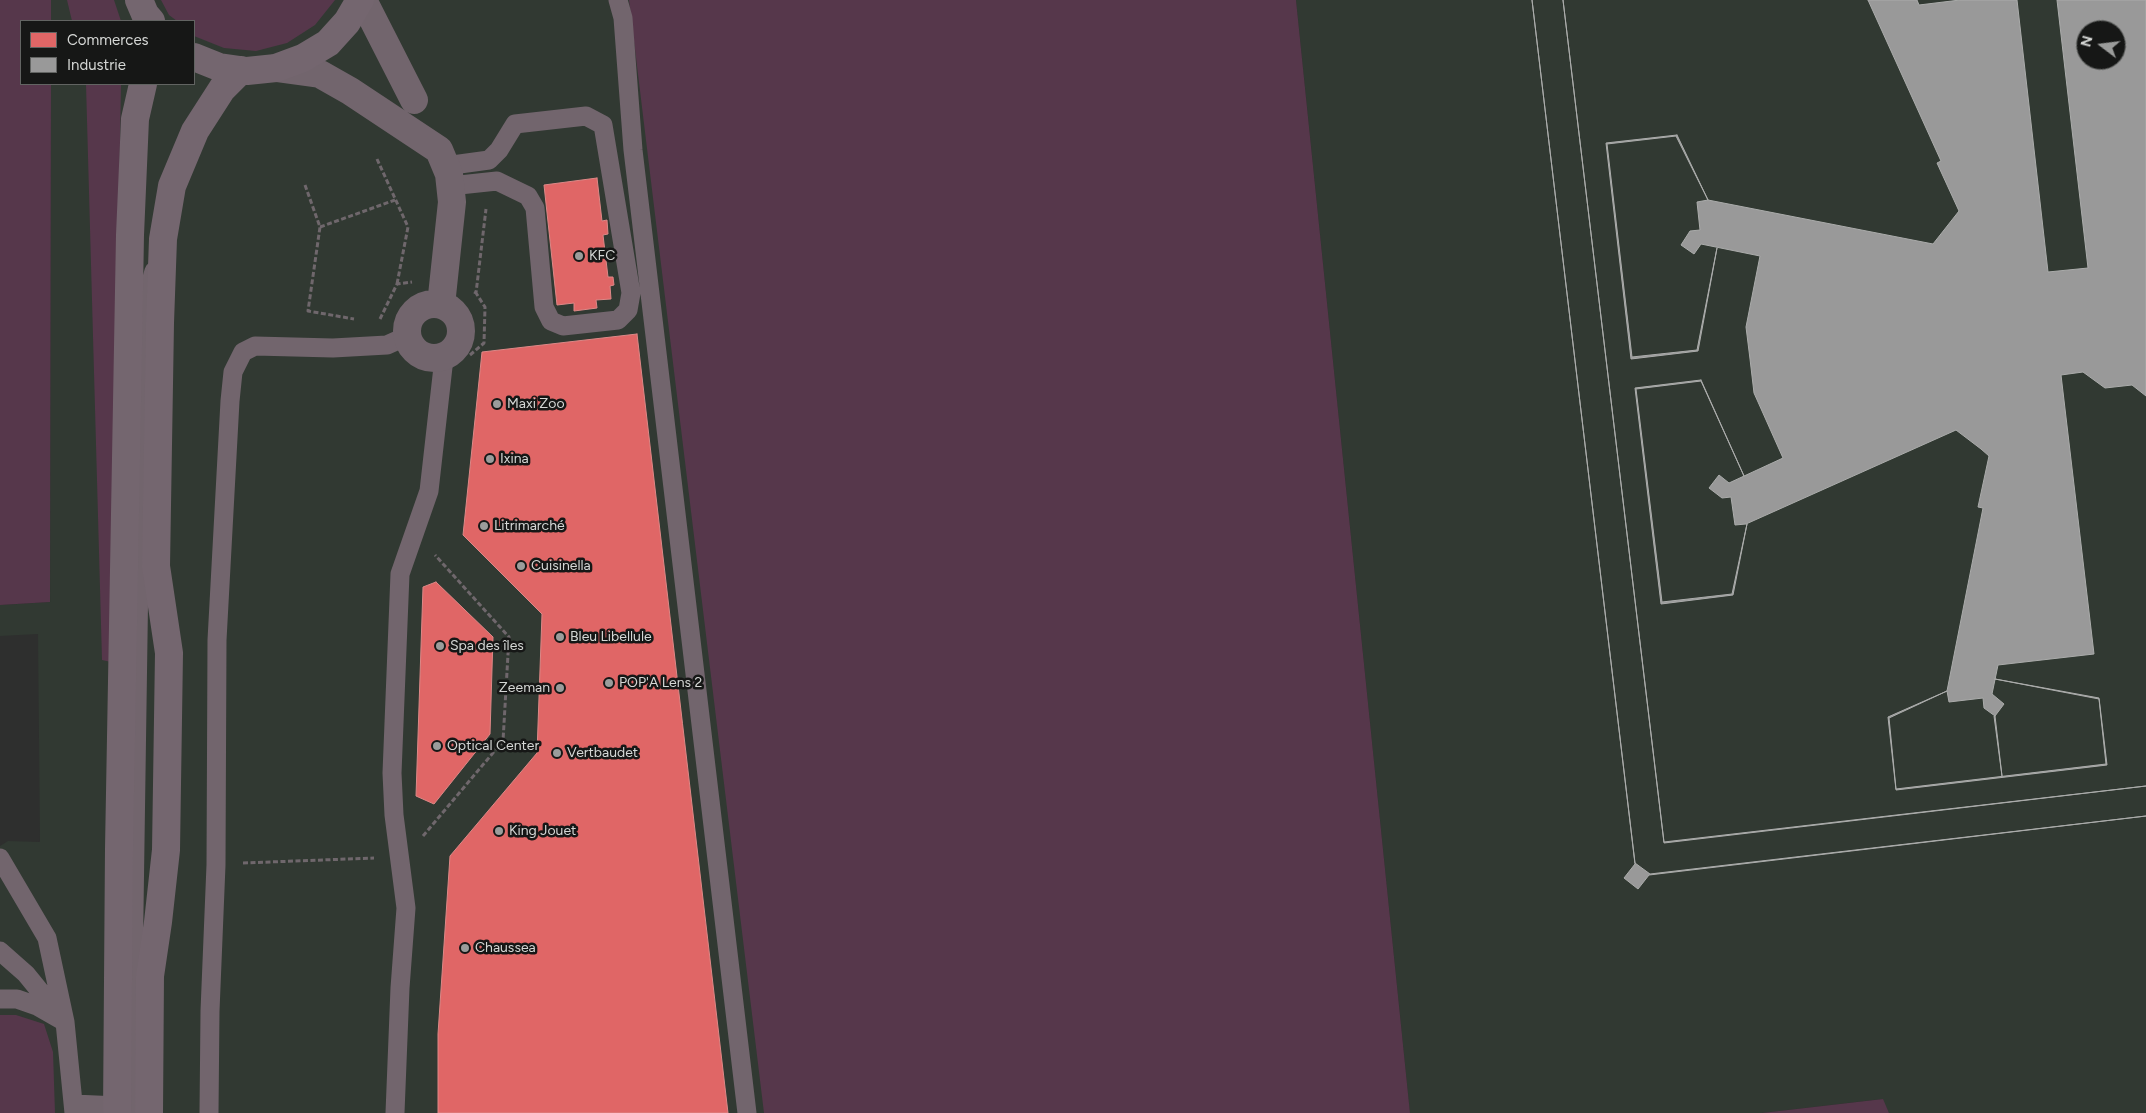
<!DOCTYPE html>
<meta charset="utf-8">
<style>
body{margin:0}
#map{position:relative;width:2146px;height:1113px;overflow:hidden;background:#2e2f2e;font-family:Figtree,sans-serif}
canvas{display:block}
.legend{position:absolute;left:20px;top:20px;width:175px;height:65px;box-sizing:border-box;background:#161716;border:1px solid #626462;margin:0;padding:6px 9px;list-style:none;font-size:15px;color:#d5d7d5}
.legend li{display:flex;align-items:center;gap:10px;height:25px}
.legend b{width:25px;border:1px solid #626462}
.north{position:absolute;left:2076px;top:20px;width:50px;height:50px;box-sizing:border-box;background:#161716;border:1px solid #626462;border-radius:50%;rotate:285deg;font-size:14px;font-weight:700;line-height:20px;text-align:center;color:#d5d7d5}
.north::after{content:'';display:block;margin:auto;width:18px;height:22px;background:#9b9c9b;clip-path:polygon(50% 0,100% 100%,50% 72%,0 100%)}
</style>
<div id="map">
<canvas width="2146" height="1113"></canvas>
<ul class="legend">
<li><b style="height:14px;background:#e06666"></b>Commerces</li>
<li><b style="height:14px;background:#999"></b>Industrie</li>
</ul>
<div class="north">N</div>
</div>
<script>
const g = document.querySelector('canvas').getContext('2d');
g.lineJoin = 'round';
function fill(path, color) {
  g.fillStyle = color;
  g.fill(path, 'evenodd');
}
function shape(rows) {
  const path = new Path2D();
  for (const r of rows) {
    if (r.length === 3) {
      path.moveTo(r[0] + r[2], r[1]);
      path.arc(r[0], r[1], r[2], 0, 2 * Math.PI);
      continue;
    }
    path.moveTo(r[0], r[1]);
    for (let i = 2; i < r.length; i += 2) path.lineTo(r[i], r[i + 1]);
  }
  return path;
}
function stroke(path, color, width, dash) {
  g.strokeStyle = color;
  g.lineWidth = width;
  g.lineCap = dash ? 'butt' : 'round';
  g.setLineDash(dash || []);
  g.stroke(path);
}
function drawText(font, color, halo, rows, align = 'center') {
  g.font = font + ' Figtree,sans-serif';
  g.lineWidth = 5;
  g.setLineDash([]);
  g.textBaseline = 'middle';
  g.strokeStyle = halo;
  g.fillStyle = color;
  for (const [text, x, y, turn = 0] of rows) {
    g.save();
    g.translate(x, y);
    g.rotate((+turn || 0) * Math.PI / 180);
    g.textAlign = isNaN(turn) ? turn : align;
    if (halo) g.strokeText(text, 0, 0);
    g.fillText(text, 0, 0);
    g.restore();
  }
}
const built = shape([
 [51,0,630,0,766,1113,0,1113,0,846,8,841,40,842,38,634,0,636,0,605,50,602,51,84,194,84,194,21,51,21],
 [1296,0,2146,0,2146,1113,1889,1113,1882,1099,1762,1113,1410,1113],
 [2086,30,2116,30,2116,60,2086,60]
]);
const green = shape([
 [0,0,51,0,51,21,21,21,21,84,51,84,50,602,0,605],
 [67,0,114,0,121,21,72,21],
 [161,0,335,0,315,25,287,43,256,51,224,48,194,36,194,21,177,21,169,15],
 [629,0,1296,0,1410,1113,764,1113],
 [86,84,121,84,111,662,102,660],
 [0,1015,16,1015,44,1024,53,1052,55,1113,0,1113],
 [1883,1099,1889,1113,1762,1113]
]);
const shops = shape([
 [597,178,602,221,607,220,608,234,603,235,608,277,613,277,614,285,610,286,611,299,596,300,597,308,574,311,574,303,557,305,544,185,597,178],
 [637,334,728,1113,438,1113,438,1034,450,856,537,753,542,614,463,535,482,352,637,334],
 [436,582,493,637,490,734,434,804,416,796,423,587,436,582]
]);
const industry = shape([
 [1532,0,1635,863,1650,874,2146,816,1649,875,1638,889,1624,878,1635,864,1532,0],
 [1563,0,1664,842,2146,786,1664,843,1563,0],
 [1868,0,1917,0,1919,5,1960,0,2017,0,2048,272,2088,268,2057,0,2146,0,2146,396,2132,385,2105,388,2083,372,2061,375,2094,654,1998,665,1992,694,2004,704,1995,716,1984,708,1983,698,1949,702,1947,691,1983,508,1978,507,1989,456,1981,449,1956,430,1746,524,1735,525,1731,497,1722,498,1709,488,1719,475,1729,483,1783,458,1754,393,1750,359,1746,327,1760,256,1701,244,1694,254,1681,245,1690,231,1700,230,1697,202,1708,200,1933,244,1959,211,1937,163,1941,161,1868,0],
 [2086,30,2116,30,2116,60,2086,60,2086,30],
 [1677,135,1708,200,1676,136,1607,144,1632,357,1697,350,1717,248,1698,351,1631,359,1606,143,1677,135],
 [1701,380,1744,476,1701,381,1636,389,1662,602,1732,594,1747,524,1733,595,1661,604,1635,388,1701,380],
 [1995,679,2099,698,2107,765,1896,790,1888,717,1947,691,1889,718,1896,789,2106,764,2099,699,1995,679],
 [1995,716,2002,776,1994,716,1995,716]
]);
const path = shape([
 [377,159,408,227,397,284],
 [305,185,320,227,308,311,354,319],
 [320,227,395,200],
 [474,292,476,293,486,209],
 [380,319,397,284,412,282],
 [470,355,484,343,485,307,476,293],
 [423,836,503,741,509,637,435,555],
 [243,863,374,858]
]);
const lane = shape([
 [618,0,623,18,633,150,747,1113],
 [445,166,489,160,499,150,515,124,586,116,603,125,631,293,628,310,618,320,563,326,551,321,544,307,535,208,528,196,497,181,450,186],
 [0,858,47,938,65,1022,26,974,0,951],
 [0,999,17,999,37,1006,65,1022,74,1113],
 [74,1104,118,1106],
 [131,1113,142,367,146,299,154,271],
 [209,1113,210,1011,216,865,217,640,230,401,233,372,243,352,255,346,333,348,387,345,407,336],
 [395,1113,400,988,406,908,394,815,392,773,400,574,429,491,444,358]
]);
const street = shape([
 [363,0,414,100],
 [276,68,320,74,350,91,439,150,449,174,452,202,441,305],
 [434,331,27]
]);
const secondary = shape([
 [139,0,145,14,151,21],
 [194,57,219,67,247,71,276,68,303,58,328,43,347,22,360,0],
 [117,1113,119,848,130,235,135,119,143,84],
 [149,1113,150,976,158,922,166,850,169,653,156,566,160,323,163,239,172,186,195,131,222,89,241,70]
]);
const markers = [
 [579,256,5,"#9b9c9b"],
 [497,404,5,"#9b9c9b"],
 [490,459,5,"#9b9c9b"],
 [484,526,5,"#9b9c9b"],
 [521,566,5,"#9b9c9b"],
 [560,637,5,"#9b9c9b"],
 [440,646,5,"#9b9c9b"],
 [609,683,5,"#9b9c9b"],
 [560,688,5,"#9b9c9b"],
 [437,746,5,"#9b9c9b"],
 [557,753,5,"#9b9c9b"],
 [499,831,5,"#9b9c9b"],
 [465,948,5,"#9b9c9b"]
];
const poiNames = [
 ["KFC",589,256],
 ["Maxi Zoo",507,404],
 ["Ixina",500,459],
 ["Litrimarché",494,526],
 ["Cuisinella",531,566],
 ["Bleu Libellule",570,637],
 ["Spa des îles",450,646],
 ["POP'A Lens 2",619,683],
 ["Zeeman",550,688,"right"],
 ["Optical Center",447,746],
 ["Vertbaudet",567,753],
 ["King Jouet",509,831],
 ["Chaussea",475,948]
];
fill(built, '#313932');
fill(green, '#56374b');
fill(shops, '#e06666');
stroke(shops, '#dd8887', 1);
fill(industry, '#999');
stroke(industry, '#abacab', 1);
stroke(path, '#6f676c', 3, [5, 2.5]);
stroke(lane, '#72656d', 19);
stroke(street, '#72656d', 28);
stroke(secondary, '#74666f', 28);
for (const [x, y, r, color] of markers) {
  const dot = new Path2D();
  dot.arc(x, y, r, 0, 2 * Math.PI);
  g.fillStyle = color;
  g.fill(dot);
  stroke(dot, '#161716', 2);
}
drawText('14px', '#d5d7d5', '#161716', poiNames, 'left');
</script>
